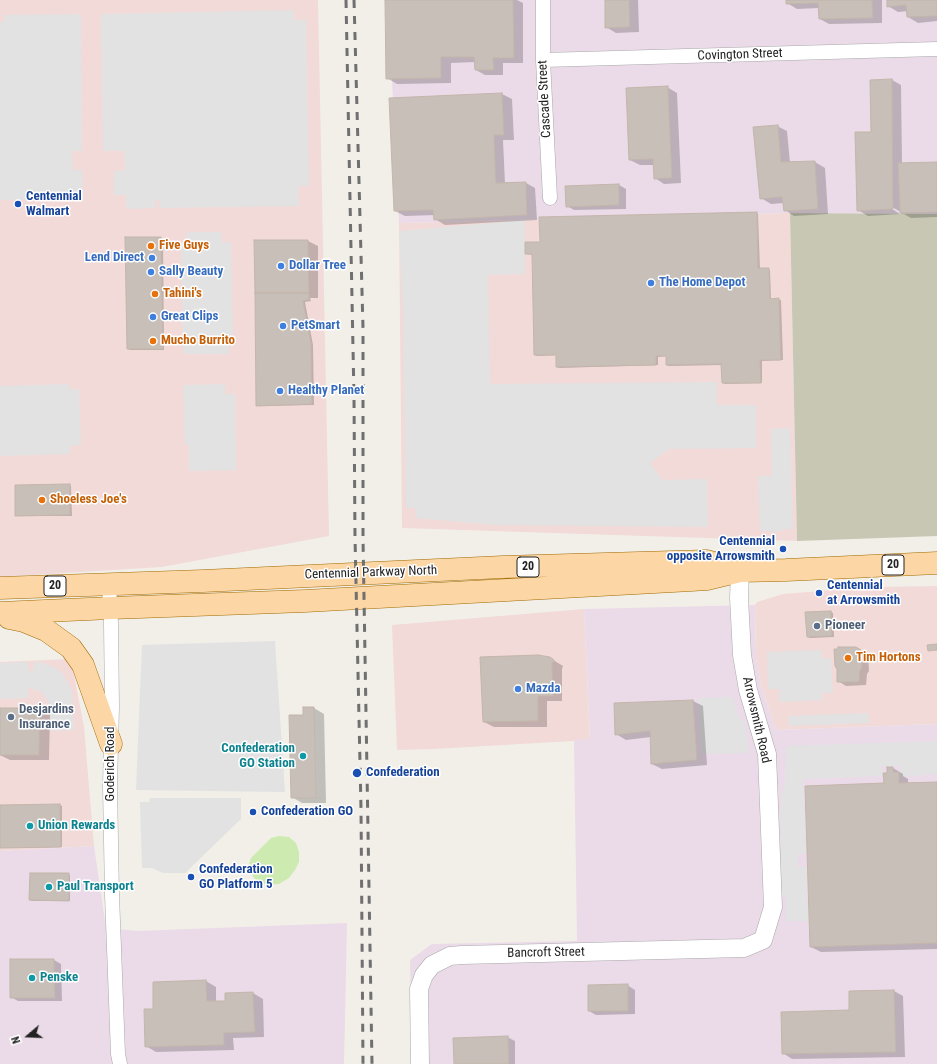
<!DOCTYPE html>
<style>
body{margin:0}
#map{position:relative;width:937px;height:1064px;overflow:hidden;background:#f2efe9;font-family:"Roboto Condensed",sans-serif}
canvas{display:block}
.north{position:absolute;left:8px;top:1016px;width:40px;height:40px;-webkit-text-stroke:3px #fff;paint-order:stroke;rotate:251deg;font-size:11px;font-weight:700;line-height:16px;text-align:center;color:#222}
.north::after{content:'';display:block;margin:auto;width:14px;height:18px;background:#222;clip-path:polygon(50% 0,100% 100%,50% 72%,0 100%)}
</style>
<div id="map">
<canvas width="937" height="1064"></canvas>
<div class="north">N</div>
</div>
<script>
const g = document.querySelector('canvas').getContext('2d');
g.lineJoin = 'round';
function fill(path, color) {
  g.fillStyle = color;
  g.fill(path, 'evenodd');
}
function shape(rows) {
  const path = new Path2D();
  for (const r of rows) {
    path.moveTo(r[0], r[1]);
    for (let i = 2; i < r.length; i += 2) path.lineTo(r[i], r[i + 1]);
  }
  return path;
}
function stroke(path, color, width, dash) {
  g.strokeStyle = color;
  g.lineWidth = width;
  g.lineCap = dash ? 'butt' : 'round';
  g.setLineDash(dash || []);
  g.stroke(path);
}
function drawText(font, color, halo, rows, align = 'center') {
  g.font = font + ' "Roboto Condensed",sans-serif';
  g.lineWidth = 3;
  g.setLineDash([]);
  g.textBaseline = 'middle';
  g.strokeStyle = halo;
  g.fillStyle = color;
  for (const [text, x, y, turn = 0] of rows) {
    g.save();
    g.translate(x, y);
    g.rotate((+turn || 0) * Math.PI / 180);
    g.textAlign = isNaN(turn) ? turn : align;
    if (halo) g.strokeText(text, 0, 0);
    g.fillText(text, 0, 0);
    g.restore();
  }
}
const commercial = shape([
 [0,0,318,0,329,536,162,567,0,577],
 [790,213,797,541,402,528,399,223],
 [937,586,937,724,776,730,761,685,756,658,755,605,757,602,783,594,871,587],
 [584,609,590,740,434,749,397,750,392,625],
 [71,659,84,727,94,846,0,851,0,662]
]);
const industrial = shape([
 [388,0,937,0,937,214,790,213,399,223],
 [755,605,756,658,761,685,776,730,937,724,937,1064,412,1064,410,960,432,944,577,941,574,740,590,739,584,609],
 [94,846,106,928,137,931,347,923,344,1064,0,1064,0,851]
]);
const construction = shape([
 [790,213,937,214,937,536,797,541]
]);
const grass = shape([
 [279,836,289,837,296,843,299,852,299,862,295,870,289,878,279,884,269,885,260,883,254,878,249,870,249,864,251,858,271,838]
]);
const parking = shape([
 [294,10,294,20,306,20,309,186,298,186,299,206,159,208,159,199,155,200,155,208,126,209,126,195,114,195,114,171,125,170,124,151,103,151,101,14],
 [81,14,82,151,72,151,73,170,82,170,83,200,0,200,0,22,4,22,4,15],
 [525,220,525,274,488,275,490,384,717,382,717,405,756,405,756,448,669,449,650,463,662,480,707,479,708,527,496,525,416,518,415,508,406,508,403,316,399,231],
 [187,232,221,232,222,242,231,242,233,343,229,343,229,354,183,354,181,242,187,242],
 [69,384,69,389,79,389,81,445,70,446,70,454,0,456,0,386],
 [225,384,225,394,235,394,236,470,189,471,189,445,185,445,183,385],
 [790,428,793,529,783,529,782,531,771,532,768,531,760,531,758,476,772,476,771,429],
 [275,641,285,792,136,790,142,645],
 [821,650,822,658,831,658,833,693,822,693,822,700,779,702,779,689,768,689,767,652],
 [28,662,29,671,33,671,34,662,43,663,54,667,62,673,72,690,74,730,50,731,50,707,47,699,40,691,28,688,28,698,0,699,0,663],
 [732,697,739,718,745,722,749,753,702,754,698,698],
 [868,713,869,723,789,726,788,716],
 [937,741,937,774,900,777,900,766,882,766,883,776,803,779,806,853,798,854,798,867,807,867,808,921,786,921,786,897,781,897,781,793,785,787,786,746],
 [150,798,241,798,241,819,185,873,163,873,152,868,142,868,140,802,149,802]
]);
const shadow = shape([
 [386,0,517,0,523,3,523,63,503,63,503,75,485,75,476,70,475,62,451,63,451,83,397,84,387,78],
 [606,0,638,0,639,32,616,33,606,27],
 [787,0,882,0,882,23,829,24,820,19,819,8,797,9,787,3],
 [888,0,937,0,937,21,918,23,908,17,908,11,898,12,888,6],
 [892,80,901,85,902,164,937,163,937,217,911,218,904,214,901,214,901,212,890,206,889,207,900,214,868,216,858,210,872,132],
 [667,87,677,93,681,183,664,184,655,178,654,165,640,165,630,160],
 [502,94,512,99,514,140,503,140,505,184,526,183,535,188,537,220,445,225,435,219,435,215,405,216,395,211,390,99],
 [777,126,787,131,790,163,815,162,825,168,828,214,794,216,785,210,784,203,771,204,761,198],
 [619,185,626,189,626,209,574,210,567,206],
 [756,213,758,214,760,269,770,270,771,300,781,300,783,360,762,361,762,383,725,384,723,383,723,365,669,366,667,365,667,356,658,357,658,365,559,368,557,367,557,355,537,356,535,355,533,255,526,254,541,243],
 [161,238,163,239,164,350,130,350,128,349],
 [255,241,308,241,318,246,318,298,310,298,311,301,305,302,313,345,314,405,259,406,257,405],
 [70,485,71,486,72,516,18,516,16,515],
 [831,612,833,613,834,637,810,638,808,637],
 [856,648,868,655,869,671,867,674,866,685,846,686,838,681],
 [550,658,563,666,562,669,562,701,547,701,547,727,494,727,484,722],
 [693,701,703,706,707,765,662,769,652,764,651,737,626,740,616,734,615,704],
 [314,708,324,714,326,803,302,803,292,797,304,716],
 [0,709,40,709,50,714,49,760,10,760,0,755],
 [888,768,893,768,903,774,903,776,908,779,908,784,937,783,937,949,821,952,811,947,885,784,888,774],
 [60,805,62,806,62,847,0,848,0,806],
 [68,874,70,875,70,901,32,901,30,900],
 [54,960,61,964,62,1001,18,1001,11,997],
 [206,981,216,987,216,1002,226,1002,253,993,263,999,264,1037,233,1038,234,1050,156,1052,146,1046,154,1010,154,982],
 [627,985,635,990,635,1014,596,1015,589,1011],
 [894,991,903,996,905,1057,792,1059,783,1053,850,1010],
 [507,1037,515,1041,515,1064,455,1064]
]);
const building = shape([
 [385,0,513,0,514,58,493,58,494,70,475,70,474,57,441,57,441,78,386,79,385,0],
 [605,0,629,0,630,27,605,28,605,0],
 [786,0,872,0,873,18,819,19,818,3,786,4,786,0],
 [887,0,937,0,937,16,907,17,906,5,887,7,887,0],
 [892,79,893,209,857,211,855,132,871,132,870,80,892,79],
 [668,86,672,178,654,179,653,159,629,160,626,88,668,86],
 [502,93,504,135,494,135,496,183,526,182,527,215,434,220,433,210,394,211,389,98,502,93],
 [778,125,781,162,815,161,818,209,784,211,782,197,760,199,753,127,778,125],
 [937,162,937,212,900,213,898,163,937,162],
 [619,184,619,205,566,207,565,186,619,184],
 [757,212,758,268,769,268,770,299,779,298,781,360,760,360,761,383,722,383,721,364,666,365,666,356,656,356,656,365,556,367,556,355,534,355,532,254,525,254,525,242,540,242,539,217,757,212],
 [125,237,161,237,163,349,127,349,125,237],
 [254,240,308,240,309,293,255,293,254,240],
 [255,293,309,293,309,300,303,301,311,343,312,404,256,406,255,293],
 [70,484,70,515,15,516,15,485,70,484],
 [831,611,832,636,807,637,805,612,831,611],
 [937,644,937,650,928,651,927,645,937,644],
 [838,647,856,647,861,650,862,667,860,670,859,682,837,682,837,669,835,666,834,649,838,649,838,647],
 [538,655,550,657,554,660,554,662,552,663,553,696,538,696,538,721,483,722,480,657,538,655],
 [693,700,697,760,651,764,650,731,615,735,614,703,693,700],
 [303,707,314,707,316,798,291,798,289,715,303,715,303,707],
 [0,708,40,708,39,755,0,755,0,708],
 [887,767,893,767,893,772,899,772,899,783,937,782,937,943,810,947,805,786,884,783,883,773,887,773,887,767],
 [60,804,61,847,0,848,0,805,60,804],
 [30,873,69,873,69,901,29,900,30,873],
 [10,959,54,959,55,998,10,998,10,959],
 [206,980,207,1001,225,1001,225,993,253,992,255,1032,224,1033,224,1045,145,1047,144,1009,153,1009,153,982,206,980],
 [628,984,628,1011,588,1011,588,985,628,984],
 [894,990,896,1052,782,1054,781,1012,849,1010,849,991,894,990],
 [508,1036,509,1064,454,1064,453,1038,508,1036]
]);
const minor = shape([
 [543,0,543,60,550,198],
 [543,60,937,49],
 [109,584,111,624,112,706,110,786,112,895,118,1054,120,1064]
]);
const tertiary = shape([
 [420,1064,419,989,424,975,432,965,450,956,462,955,744,948,763,940,773,907,767,754,748,690,742,655,739,598,740,571]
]);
const primary = shape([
 [0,588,203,581,503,567,707,561,740,571],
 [0,613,111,608,305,601,691,580,707,579,740,571,786,570,937,563],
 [9,618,24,621,46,630,71,648,83,665,111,744]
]);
const rail = shape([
 [346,0,354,398,355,537,361,808,363,1064],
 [354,0,363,328,363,538,372,1064]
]);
const markers = [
 [18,204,4,"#1a4fb4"],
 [151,246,4,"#e8710a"],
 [152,258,4,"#3f7fe0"],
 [281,266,4,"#3f7fe0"],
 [151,272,4,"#3f7fe0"],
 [651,283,4,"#3f7fe0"],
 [155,294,4,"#e8710a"],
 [153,317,4,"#3f7fe0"],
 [283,326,4,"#3f7fe0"],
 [153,341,4,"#e8710a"],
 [280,391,4,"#3f7fe0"],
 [42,500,4,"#e8710a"],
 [783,549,4,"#1a4fb4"],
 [819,593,4,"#1a4fb4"],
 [817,626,4,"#5c6f8a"],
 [848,658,4,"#e8710a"],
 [518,689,4,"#3f7fe0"],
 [11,717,4,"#5c6f8a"],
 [303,756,4,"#0f9aa8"],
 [357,773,5,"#1a4fb4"],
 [253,812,4,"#1a4fb4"],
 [30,826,4,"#0f9aa8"],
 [191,877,4,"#1a4fb4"],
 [49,887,4,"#0f9aa8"],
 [32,978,4,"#0f9aa8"]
];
const shields = [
 [893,565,22],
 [528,567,22],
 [55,586,22]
];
const shieldNames = [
 ["20",893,565],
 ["20",528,567],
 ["20",55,586]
];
const streetNames = [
 ["Covington Street",740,55,-2],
 ["Cascade Street",545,99,-93],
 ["Centennial Parkway North",371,573,-2],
 ["Arrowsmith Road",756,720,77],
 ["Goderich Road",111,764,-90],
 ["Bancroft Street",546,953,-1]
];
const transitNames = [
 ["Centennial",26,197],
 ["Walmart",26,212],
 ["Centennial",775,542,"right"],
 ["opposite Arrowsmith",775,557,"right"],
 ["Centennial",827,586],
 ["at Arrowsmith",827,601],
 ["Confederation",366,773],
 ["Confederation GO",261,812],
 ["Confederation",199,870],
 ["GO Platform 5",199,885]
];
const foodNames = [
 ["Five Guys",159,246],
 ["Tahini's",163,294],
 ["Mucho Burrito",161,341],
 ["Shoeless Joe's",50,500],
 ["Tim Hortons",856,658]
];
const shopNames = [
 ["Lend Direct",144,258,"right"],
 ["Dollar Tree",289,266],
 ["Sally Beauty",159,272],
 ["The Home Depot",659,283],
 ["Great Clips",161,317],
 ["PetSmart",291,326],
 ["Healthy Planet",288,391],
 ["Mazda",526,689]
];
const serviceNames = [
 ["Pioneer",825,626],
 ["Desjardins",19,710],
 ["Insurance",19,725]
];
const cultureNames = [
 ["Confederation",295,749,"right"],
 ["GO Station",295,764,"right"],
 ["Union Rewards",38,826],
 ["Paul Transport",57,887],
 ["Penske",40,978]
];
fill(commercial, '#f2dad9');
fill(industrial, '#ebdbe8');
fill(construction, '#c7c7b4');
fill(grass, '#cdebb0');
fill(parking, '#e2e2e2');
fill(shadow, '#0003');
fill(building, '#c7bfb8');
stroke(building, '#c4b6ab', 1);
stroke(minor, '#a9a9a9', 15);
stroke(tertiary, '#a9a9a9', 19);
stroke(primary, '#a06b00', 23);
stroke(minor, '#fff', 14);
stroke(tertiary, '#fff', 18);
stroke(primary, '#fcd6a4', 22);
stroke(rail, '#707070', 3, [8, 8]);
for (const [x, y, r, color] of markers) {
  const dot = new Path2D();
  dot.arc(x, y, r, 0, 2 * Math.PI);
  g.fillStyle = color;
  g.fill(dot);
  stroke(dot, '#fff', 1.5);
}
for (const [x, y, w] of shields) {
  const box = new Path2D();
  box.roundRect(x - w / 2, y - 10, w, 20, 3);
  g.fillStyle = '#fff';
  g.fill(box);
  stroke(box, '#222', 1);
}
drawText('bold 12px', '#222', null, shieldNames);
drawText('13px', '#222', '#fff', streetNames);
drawText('bold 13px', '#164399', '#fff', transitNames, 'left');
drawText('bold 13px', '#c56008', '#fff', foodNames, 'left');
drawText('bold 13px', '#366cbe', '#fff', shopNames, 'left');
drawText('bold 13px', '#4e5e75', '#fff', serviceNames, 'left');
drawText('bold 13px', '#0d838f', '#fff', cultureNames, 'left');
</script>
